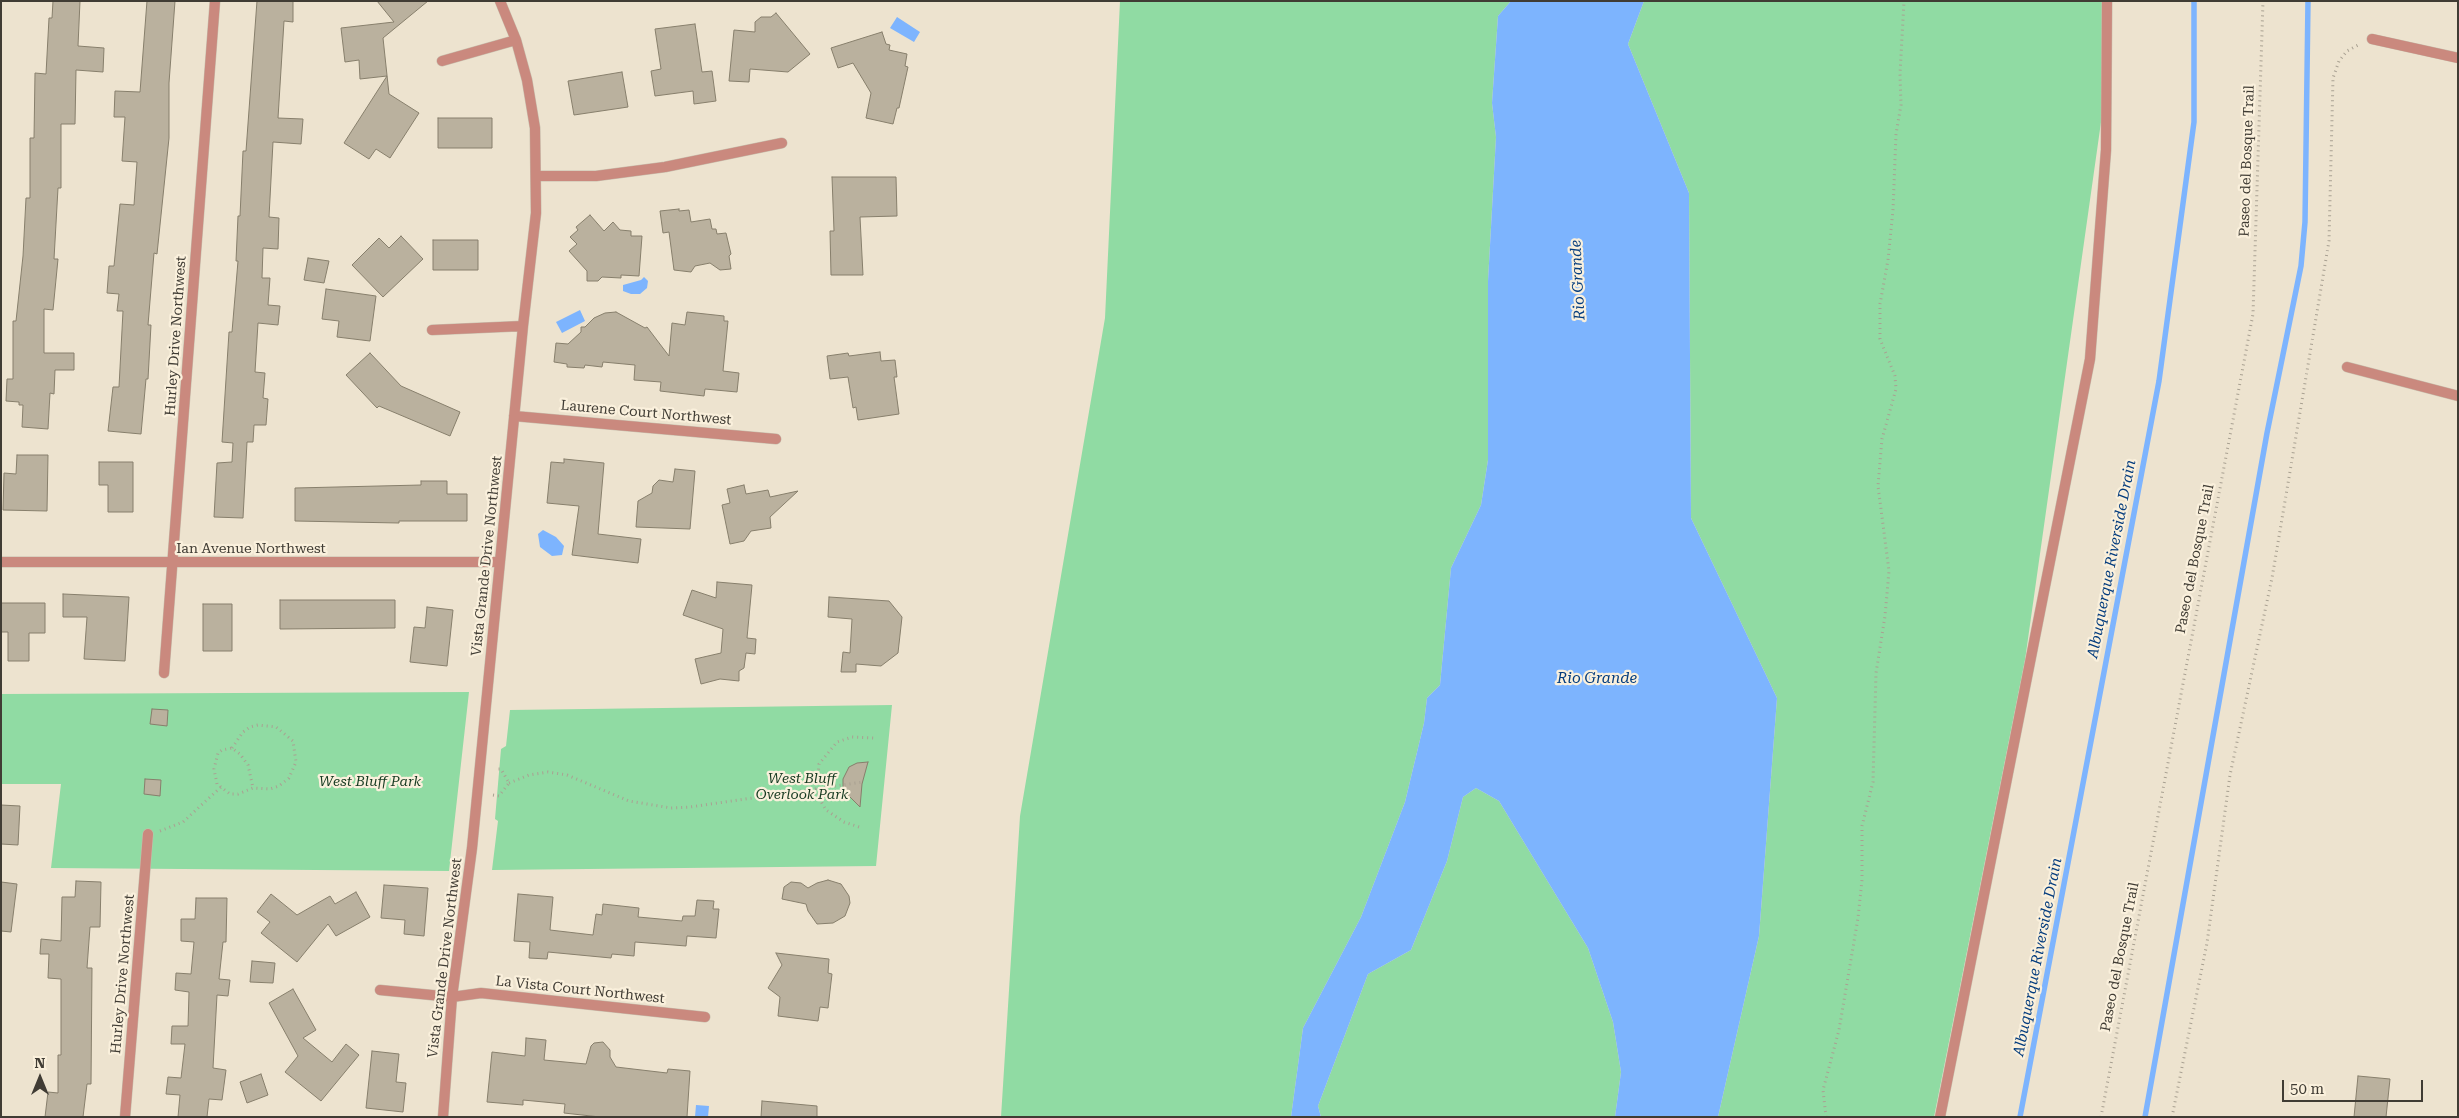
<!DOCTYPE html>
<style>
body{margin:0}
#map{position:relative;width:2459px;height:1118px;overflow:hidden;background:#ede3cf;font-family:"Roboto Serif",serif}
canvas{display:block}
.frame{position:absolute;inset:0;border:2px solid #403c34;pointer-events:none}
.north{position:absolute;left:15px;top:1053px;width:50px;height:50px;-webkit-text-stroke:4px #faf0dc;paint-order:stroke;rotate:0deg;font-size:14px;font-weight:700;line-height:20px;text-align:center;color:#403c34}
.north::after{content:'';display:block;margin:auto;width:18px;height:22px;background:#403c34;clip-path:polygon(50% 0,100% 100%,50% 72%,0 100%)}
.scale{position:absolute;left:2282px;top:1080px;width:141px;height:22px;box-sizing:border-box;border:2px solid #403c34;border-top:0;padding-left:6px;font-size:15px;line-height:18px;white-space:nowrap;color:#403c34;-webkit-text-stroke:4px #faf0dc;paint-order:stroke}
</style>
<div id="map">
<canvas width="2459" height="1118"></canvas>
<div class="frame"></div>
<div class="north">N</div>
<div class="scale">50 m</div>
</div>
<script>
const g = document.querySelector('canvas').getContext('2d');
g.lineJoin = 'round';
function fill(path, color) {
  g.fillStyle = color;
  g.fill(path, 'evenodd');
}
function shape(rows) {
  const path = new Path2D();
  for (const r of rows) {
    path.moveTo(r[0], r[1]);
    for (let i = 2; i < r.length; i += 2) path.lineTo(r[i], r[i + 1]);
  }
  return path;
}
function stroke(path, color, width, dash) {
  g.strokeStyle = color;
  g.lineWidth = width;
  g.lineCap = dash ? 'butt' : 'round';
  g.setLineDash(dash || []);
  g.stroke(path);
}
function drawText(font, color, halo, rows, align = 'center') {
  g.font = font + ' "Roboto Serif",serif';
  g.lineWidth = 4.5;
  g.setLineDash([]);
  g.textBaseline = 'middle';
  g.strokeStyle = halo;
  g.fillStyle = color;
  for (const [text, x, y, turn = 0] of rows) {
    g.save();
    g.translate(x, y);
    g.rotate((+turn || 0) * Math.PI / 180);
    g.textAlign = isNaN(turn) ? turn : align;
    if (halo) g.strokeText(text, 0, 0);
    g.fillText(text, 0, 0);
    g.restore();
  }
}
const green = shape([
 [1120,1,1511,1,1498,16,1492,103,1496,137,1488,281,1488,460,1481,505,1451,568,1440,685,1427,698,1424,723,1405,802,1361,917,1303,1028,1291,1117,1001,1117,1020,816,1105,318],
 [1644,1,2105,1,2103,108,2025,660,1934,1117,1718,1117,1759,936,1777,698,1691,518,1689,193,1628,44],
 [469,692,449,871,51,868,61,784,1,784,1,694],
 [892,705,876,866,492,870,498,821,495,819,501,749,506,746,510,710],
 [1476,788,1499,801,1588,948,1613,1022,1621,1072,1615,1117,1321,1117,1318,1106,1368,974,1411,950,1447,861,1463,797]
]);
const water = shape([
 [1511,1,1644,1,1628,44,1689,193,1691,518,1777,698,1759,936,1718,1117,1615,1117,1621,1072,1613,1022,1588,948,1499,801,1476,788,1463,797,1447,861,1411,950,1368,974,1318,1106,1321,1117,1291,1117,1303,1028,1361,917,1405,802,1424,723,1427,698,1440,685,1451,568,1481,505,1488,460,1488,281,1496,137,1492,103,1498,16],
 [897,17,920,32,914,42,890,28],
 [644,277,648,281,647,288,640,294,631,294,623,291,623,285,641,280],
 [580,310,585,321,562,333,556,322],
 [543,530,556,537,564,546,562,555,552,556,540,547,538,534],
 [696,1105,709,1106,708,1117,695,1117]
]);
const stream = shape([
 [2020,1117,2159,381,2194,122,2194,1],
 [2145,1117,2267,433,2301,266,2305,222,2308,1]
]);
const building = shape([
 [53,1,80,1,78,46,104,48,103,72,76,70,75,124,61,124,61,188,58,188,54,259,58,259,53,310,44,309,44,353,74,353,74,370,55,370,54,394,50,393,48,429,22,427,23,405,19,405,19,402,6,401,7,379,13,379,13,321,16,321,23,256,26,198,30,198,30,138,34,138,35,73,46,74,49,18,52,18,53,1],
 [147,1,175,1,169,83,169,138,157,254,154,253,148,325,151,325,148,379,146,379,141,434,108,431,113,387,119,387,123,311,117,311,119,294,107,293,109,266,114,266,120,204,134,205,137,162,122,161,125,117,114,117,115,91,140,92,147,1],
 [257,1,293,1,293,22,284,21,278,118,303,119,301,144,273,142,269,217,279,218,278,249,263,248,262,278,270,278,268,305,280,306,278,325,258,323,255,372,265,373,263,398,268,399,266,425,254,425,253,442,247,442,243,518,214,517,217,463,232,462,233,443,222,442,229,332,232,332,238,261,236,261,238,216,240,216,243,151,246,151,257,1],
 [377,1,428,1,383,38,389,94,419,113,390,158,376,149,369,159,344,143,387,76,360,79,359,60,345,62,341,28,394,22,377,1],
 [776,13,810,54,788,72,750,69,749,82,729,81,734,30,755,32,755,22,761,17,771,17,776,13],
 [695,24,702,72,712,71,716,101,694,104,693,91,655,96,651,71,661,69,655,29,695,24],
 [882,32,886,44,890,45,889,50,907,54,905,66,908,67,899,108,897,108,893,124,866,118,871,93,853,63,838,68,831,48,882,32],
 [622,72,628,107,574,115,568,81,622,72],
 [438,118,492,118,492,148,438,148,438,118],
 [832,177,896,177,897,216,860,217,863,275,831,275,830,231,834,231,832,177],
 [679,209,679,211,689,210,691,222,710,219,712,229,716,229,717,234,726,233,731,254,729,256,731,269,720,270,710,263,695,266,691,272,674,270,669,232,663,233,660,211,679,209],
 [590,215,604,231,613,222,620,230,631,231,631,236,642,236,639,276,621,275,621,278,602,277,598,281,587,281,587,271,569,251,577,244,570,237,578,230,576,227,590,215],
 [401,236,423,259,383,297,352,265,379,238,389,248,401,236],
 [433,240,478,240,478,270,433,270,433,240],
 [308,258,329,261,324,283,304,280,308,258],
 [326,289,376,296,370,341,337,337,339,321,322,319,326,289],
 [616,312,645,328,647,327,669,356,672,323,685,325,687,312,724,316,724,321,728,321,723,371,739,373,737,392,705,389,704,396,660,391,661,382,634,380,635,365,603,362,602,367,585,365,584,368,567,367,567,364,554,362,556,343,568,344,581,332,581,327,585,327,594,318,605,313,616,312],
 [880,352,881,361,895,360,897,377,894,377,899,414,858,420,856,407,853,408,848,377,830,379,827,356,848,353,849,356,880,352],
 [370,353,401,386,460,412,450,436,379,406,377,408,346,375,370,353],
 [17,455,48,455,47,511,3,510,4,473,16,474,17,455],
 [564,459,604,463,598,534,641,539,638,563,572,555,579,506,547,503,551,462,564,463,564,459],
 [99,462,133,462,133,512,108,512,108,485,99,485,99,462],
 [675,469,695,471,690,529,636,527,638,501,652,493,653,486,659,480,673,482,675,469],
 [421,481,447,481,447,494,467,494,467,521,399,521,399,523,295,521,295,488,421,485,421,481],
 [744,485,746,494,768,490,770,497,798,491,770,517,771,528,751,531,744,541,730,544,722,505,730,503,727,489,744,485],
 [717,582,752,585,747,638,756,639,755,654,746,653,744,668,739,671,739,681,720,679,701,684,695,659,721,653,723,629,683,615,692,590,716,598,717,582],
 [63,594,129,597,125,661,84,659,87,617,63,617,63,594],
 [829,597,889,601,902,617,898,653,881,666,856,664,856,672,841,672,843,652,850,653,852,619,828,617,829,597],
 [280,600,395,600,395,628,280,629,280,600],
 [1,603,45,603,45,633,29,633,29,661,8,661,8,632,1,632,1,603],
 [203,604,232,604,232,651,203,651,203,604],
 [427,607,453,610,447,666,410,662,414,627,425,628,427,607],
 [152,709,168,710,167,726,150,724,152,709],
 [868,762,862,784,860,807,848,795,843,787,843,779,849,767,857,763,868,762],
 [145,779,161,780,160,796,144,794,145,779],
 [1,805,20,806,18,845,1,844,1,805],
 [828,880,841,884,849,896,850,903,845,916,833,923,817,924,808,911,806,904,782,899,784,887,791,882,801,883,808,888,817,883,828,880],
 [76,881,101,882,100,927,90,927,87,968,92,968,91,1084,87,1084,83,1117,45,1117,48,1092,58,1093,58,1055,61,1055,61,979,48,978,49,954,40,954,41,939,61,941,62,897,75,897,76,881],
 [1,882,17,884,11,932,1,931,1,882],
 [384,885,428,888,424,936,404,934,405,920,381,918,384,885],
 [356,892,370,917,336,936,328,924,297,962,261,933,270,922,257,912,271,894,297,915,330,896,335,904,356,892],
 [518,894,553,897,550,930,593,935,596,914,602,915,603,904,639,908,638,917,682,921,683,916,695,916,697,900,714,901,713,909,719,909,716,938,687,936,686,946,635,942,634,956,612,954,611,958,548,952,547,959,529,958,530,942,514,941,518,894],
 [196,898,227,898,226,942,223,942,219,979,230,980,228,996,217,995,213,1068,226,1070,222,1100,209,1099,207,1117,178,1117,180,1095,166,1094,168,1077,181,1078,185,1044,171,1044,172,1026,188,1026,189,992,175,990,176,973,191,974,194,942,181,941,181,919,195,919,196,898],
 [776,953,829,959,828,973,832,974,828,1008,820,1007,818,1021,778,1016,780,997,768,988,782,965,776,953],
 [252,961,275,963,273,983,250,982,252,961],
 [293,989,316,1030,303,1038,332,1062,346,1044,359,1055,321,1101,285,1072,298,1056,269,1003,293,989],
 [526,1038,546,1040,544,1060,586,1064,591,1046,594,1043,603,1042,610,1050,610,1057,616,1067,667,1073,668,1069,690,1071,687,1117,600,1117,564,1113,565,1104,523,1100,523,1105,487,1102,492,1052,525,1056,526,1038],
 [372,1051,399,1054,396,1082,406,1083,403,1112,366,1108,372,1051],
 [261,1074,268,1095,247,1103,240,1082,261,1074],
 [2358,1076,2390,1079,2386,1117,2354,1117,2358,1076],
 [762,1101,817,1106,817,1117,761,1117,762,1101]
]);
const path = shape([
 [232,748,243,732,250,727,258,725,276,727,293,741,296,762,289,778,279,786,270,789,253,788,238,794,230,794,217,784,214,769,218,753,222,750,232,748,240,754,248,765,253,788],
 [509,783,529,775,548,772,567,775,629,801,671,808,690,807,863,782],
 [493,795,499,796,509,783,501,769,495,769],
 [859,827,844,822,826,810,819,798,817,788,819,764,837,742,852,737,874,738],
 [160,831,183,822,221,787],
 [1826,1117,1823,1090,1839,1030,1858,918,1862,880,1862,826,1873,782,1876,673,1885,616,1889,571,1878,486,1882,439,1896,389,1895,376,1880,339,1880,304,1888,260,1893,210,1896,134,1901,105,1900,74,1904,1],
 [2101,1117,2253,314,2263,1],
 [2172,1117,2207,943,2230,775,2272,578,2329,241,2333,78,2339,61,2347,51,2360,44]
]);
const service = shape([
 [2347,367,2458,396],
 [1940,1117,2090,359,2106,150,2107,1]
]);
const minor = shape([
 [2372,39,2458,58],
 [442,61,516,40],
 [537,176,596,176,665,167,782,143],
 [432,330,523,326],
 [514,416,776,439],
 [1,562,500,562],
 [164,673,215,1],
 [380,990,452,997,481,993,705,1017],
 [125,1117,148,834],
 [443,1117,452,997,472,848,523,326,536,213,535,128,527,80,516,40,500,1]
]);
const streetNames = [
 ["Paseo del Bosque Trail",2247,161,-88],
 ["Hurley Drive Northwest",176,336,-86],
 ["Laurene Court Northwest",646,413,5],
 ["Ian Avenue Northwest",251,549],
 ["Vista Grande Drive Northwest",487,556,-84],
 ["Paseo del Bosque Trail",2195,559,-79],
 ["Paseo del Bosque Trail",2120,957,-79],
 ["Vista Grande Drive Northwest",445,958,-83],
 ["Hurley Drive Northwest",123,974,-85],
 ["La Vista Court Northwest",580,990,6]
];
const parkNames = [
 ["West Bluff",802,779],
 ["Overlook Park",802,795],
 ["West Bluff Park",370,782]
];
const waterNames = [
 ["Rio Grande",1578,280,-93],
 ["Albuquerque Riverside Drain",2112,559,-79],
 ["Rio Grande",1597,679],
 ["Albuquerque Riverside Drain",2038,957,-79]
];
fill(green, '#90dba3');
fill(water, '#7db4fe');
stroke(stream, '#7db4fe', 5.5);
fill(building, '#bab19e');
stroke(building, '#877f6c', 1);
stroke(service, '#c7bead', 11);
stroke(minor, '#c7bead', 11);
stroke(path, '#a9a192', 3, [1, 4]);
stroke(service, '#ca897e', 10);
stroke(minor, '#ca897e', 10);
drawText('14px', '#403c34', '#faf0dc', streetNames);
drawText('italic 14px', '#163a21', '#faf0dc', parkNames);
drawText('italic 15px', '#043c7d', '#faf0dc', waterNames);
</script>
